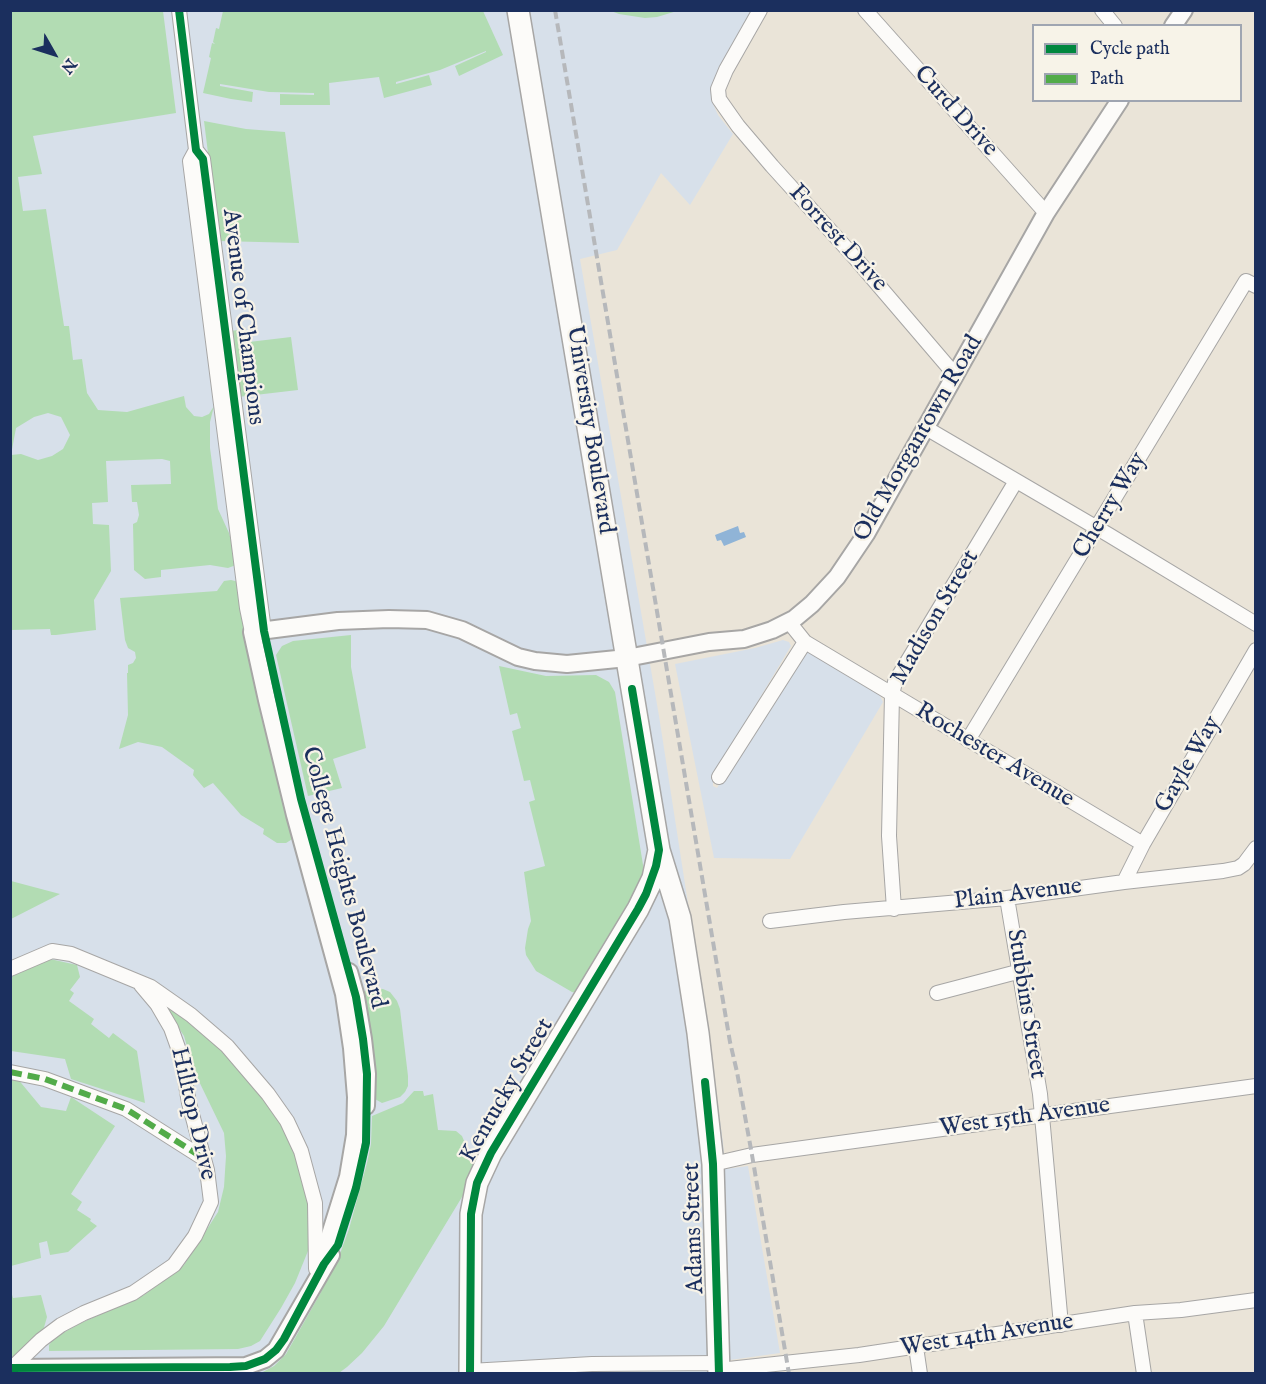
<!DOCTYPE html>
<style>
body{margin:0}
#map{position:relative;width:1266px;height:1384px;overflow:hidden;background:#eae4d8;font-family:"IM FELL English",serif}
canvas{display:block}
.frame{position:absolute;inset:0;border:12px solid #1b2f5e;pointer-events:none}
.legend{position:absolute;left:1032px;top:24px;width:210px;height:78px;box-sizing:border-box;background:#f7f3e8;border:2px solid #9fa5b1;margin:0;padding:8px 10px;list-style:none;font-size:18px;color:#1b2f5e}
.legend li{display:flex;align-items:center;gap:12px;height:30px}
.legend b{width:30px;border:2px solid #9fa5b1}
.north{position:absolute;left:24px;top:24px;width:60px;height:60px;-webkit-text-stroke:4px #f7f3e8;paint-order:stroke;rotate:129deg;font-size:16px;font-weight:700;line-height:24px;text-align:center;color:#1b2f5e}
.north::after{content:'';display:block;margin:auto;width:21px;height:27px;background:#1b2f5e;clip-path:polygon(50% 0,100% 100%,50% 72%,0 100%)}
</style>
<div id="map">
<canvas width="1266" height="1384"></canvas>
<div class="frame"></div>
<ul class="legend">
<li><b style="height:8px;background:#00873e"></b>Cycle path</li>
<li><b style="height:8px;background:#52ab49"></b>Path</li>
</ul>
<div class="north">N</div>
</div>
<script>
const g = document.querySelector('canvas').getContext('2d');
g.lineJoin = 'round';
function fill(path, color) {
  g.fillStyle = color;
  g.fill(path, 'evenodd');
}
function shape(rows) {
  const path = new Path2D();
  for (const r of rows) {
    path.moveTo(r[0], r[1]);
    for (let i = 2; i < r.length; i += 2) path.lineTo(r[i], r[i + 1]);
  }
  return path;
}
function stroke(path, color, width, dash) {
  g.strokeStyle = color;
  g.lineWidth = width;
  g.lineCap = dash ? 'butt' : 'round';
  g.setLineDash(dash || []);
  g.stroke(path);
}
function drawText(font, color, halo, rows, align = 'center') {
  g.font = font + ' "IM FELL English",serif';
  g.lineWidth = 4.5;
  g.setLineDash([]);
  g.textBaseline = 'middle';
  g.strokeStyle = halo;
  g.fillStyle = color;
  for (const [text, x, y, turn = 0] of rows) {
    g.save();
    g.translate(x, y);
    g.rotate((+turn || 0) * Math.PI / 180);
    g.textAlign = isNaN(turn) ? turn : align;
    if (halo) g.strokeText(text, 0, 0);
    g.fillText(text, 0, 0);
    g.restore();
  }
}
const built = shape([
 [10,11,751,11,719,67,712,86,711,99,718,115,733,134,690,205,661,173,617,250,580,259,659,716,708,1033,723,1143,725,1169,748,1166,780,1353,730,1360,730,1374,11,1373],
 [783,640,789,642,791,646,713,776,713,786,717,788,803,653,806,651,879,694,883,702,790,859,714,858,675,664,755,648]
]);
const green = shape([
 [10,11,163,11,176,113,33,136,42,174,18,177,23,211,46,209,64,326,69,326,73,360,82,359,87,393,98,410,127,412,184,396,186,407,194,416,202,417,209,414,214,406,210,422,210,448,218,509,229,533,237,562,236,565,228,568,210,565,161,570,161,577,145,579,134,570,133,524,137,522,139,515,137,502,132,502,131,485,171,484,170,461,162,459,106,461,108,502,92,503,93,524,109,525,111,571,94,600,96,630,56,635,51,635,50,629,11,630],
 [48,413,61,417,70,435,63,449,52,456,38,460,21,454,11,455,16,428,34,417],
 [223,11,483,11,503,55,459,76,455,66,486,52,486,51,440,70,396,82,396,84,429,75,432,85,384,98,379,77,329,83,330,105,280,105,280,94,314,95,314,93,269,92,220,84,220,86,253,92,252,102,231,99,203,93,211,58,209,57,212,43,215,44,213,42,216,28,219,29],
 [611,11,677,11,657,17,645,18,619,14],
 [204,121,246,129,285,132,299,243,219,241],
 [246,329,249,342,291,337,298,390,238,397,230,331],
 [231,580,239,582,294,838,286,843,277,843,263,834,264,829,241,815,213,783,204,788,193,775,194,770,162,747,138,742,119,749,128,715,127,673,128,673,128,665,133,663,136,658,135,652,128,648,125,640,120,598,217,591,224,581],
 [351,635,351,667,366,748,333,759,342,788,308,796,276,655,282,646,293,641],
 [499,666,546,676,596,675,609,682,615,692,644,871,640,886,577,993,572,992,536,971,526,955,525,948,528,929,531,921,524,872,545,866,529,802,535,800,530,780,524,781,512,731,521,728,517,713,510,715],
 [11,881,60,894,11,919],
 [50,959,77,965,80,977,70,990,74,993,69,1001,94,1019,91,1024,109,1038,113,1033,137,1051,145,1103,71,1079,65,1059,11,1051,11,977],
 [368,988,383,989,390,992,397,1001,400,1009,408,1076,408,1086,405,1092,400,1097,382,1103,375,1099,364,992],
 [150,989,233,1057,279,1116,300,1155,313,1203,310,1246,295,1283,281,1308,260,1341,251,1346,238,1349,49,1351,49,1345,52,1341,61,1334,81,1323,144,1295,184,1265,218,1212,224,1187,226,1156,224,1133,194,1071,184,1036,167,1010],
 [11,1078,17,1078,41,1107,66,1111,71,1097,115,1126,71,1194,82,1202,77,1210,91,1219,90,1221,97,1226,68,1252,50,1255,47,1241,39,1243,41,1258,11,1266],
 [414,1091,423,1091,424,1096,433,1094,438,1130,456,1131,462,1136,474,1165,472,1174,465,1192,384,1326,362,1353,347,1367,339,1373,259,1374,274,1366,286,1354,320,1294,341,1251,349,1229,367,1163,371,1144,372,1116,403,1103],
 [10,1288,13,1298,41,1295,47,1317,43,1331,11,1359]
]);
const water = shape([
 [738,526,740,533,744,532,746,537,724,546,721,540,717,541,715,535]
]);
const minor = shape([
 [179,10,196,150,203,159,264,631],
 [760,10,726,70,718,89,719,99,738,126,772,166,856,259,956,376],
 [865,10,1046,213],
 [1102,10,1115,26],
 [196,150,190,161,247,608,252,632],
 [926,428,1109,535,1256,624],
 [789,622,805,642,1143,844],
 [968,740,1246,281,1256,286],
 [719,777,805,642],
 [1124,882,1143,844,1256,650],
 [1007,898,1040,1094,1061,1325],
 [894,909,889,836,892,695,895,682,1016,481],
 [770,921,844,912,1007,898,1124,882,1223,871,1238,868,1244,864,1256,848],
 [10,969,52,951,71,954,151,987,191,1015,227,1046,268,1094,287,1121,301,1151,315,1203,316,1269],
 [937,993,1021,971],
 [10,1072,45,1079,126,1109,203,1158],
 [713,1164,752,1155,1256,1086],
 [1135,1313,1144,1374],
 [916,1347,920,1374],
 [12,1368,41,1340,61,1325,84,1313,133,1293,174,1265,195,1236,211,1202,207,1170,189,1103,181,1056,171,1028,157,1004,141,985],
 [719,1370,859,1355,1135,1313,1181,1310,1256,1300],
 [470,1371,592,1364,719,1363]
]);
const tertiary = shape([
 [1173,26,1184,10],
 [349,972,356,997,363,1039,367,1074,366,1106],
 [324,1264,324,1254,348,1177,355,1135,356,1097,352,1048,344,994,295,815,267,700,252,632,338,621,389,619,427,620,462,630,518,657,535,661,567,664,627,658,709,642,744,639,772,630,794,619,812,604,837,577,866,534,1046,213,1120,100],
 [10,1368,246,1366,265,1359,276,1350,331,1255]
]);
const primary = shape([
 [518,10,659,850,680,918,698,1033,713,1164,719,1374],
 [470,1374,471,1214,477,1183,491,1153,638,909,653,878,659,850]
]);
const rail = shape([
 [555,10,730,1042,737,1072,752,1155,789,1374]
]);
const quiet = shape([
 [10,1072,45,1079,126,1109,203,1158]
]);
const cycleway = shape([
 [705,1082,713,1164,719,1374],
 [10,1368,230,1367,246,1366,265,1359,276,1350,284,1339,324,1264,338,1245,356,1188,366,1143,367,1074,363,1039,356,997,301,799,264,631,203,159,196,150,179,10],
 [470,1374,471,1214,477,1183,491,1153,638,909,646,894,656,866,659,850,632,689]
]);
const streetNames = [
 ["Curd Drive",955,112,48],
 ["Forrest Drive",837,239,48],
 ["Avenue of Champions",242,317,83],
 ["University Boulevard",589,430,81],
 ["Old Morgantown Road",919,439,-60],
 ["Cherry Way",1111,506,-59],
 ["Madison Street",936,618,-60],
 ["Rochester Avenue",994,756,31],
 ["Gayle Way",1189,765,-60],
 ["College Heights Boulevard",343,878,75],
 ["Plain Avenue",1018,895,-7],
 ["Stubbins Street",1025,1004,81],
 ["Kentucky Street",508,1091,-60],
 ["Hilltop Drive",192,1114,77],
 ["West 15th Avenue",1025,1118,-8],
 ["Adams Street",695,1228,-92],
 ["West 14th Avenue",987,1336,-9]
];
fill(built, '#d7e0ea');
fill(green, '#b2dcb3');
fill(water, '#90b4d7');
stroke(minor, '#a7a6a5', 16);
stroke(tertiary, '#a7a6a5', 20);
stroke(primary, '#a7a6a5', 24);
stroke(minor, '#fcfbf9', 14);
stroke(tertiary, '#fcfbf9', 16);
stroke(primary, '#fcfbf9', 21);
stroke(rail, '#b6b8bb', 4, [9, 4.5]);
stroke(quiet, '#52ab49', 6, [12, 6]);
stroke(cycleway, '#00873e', 8);
drawText('24px', '#1b2f5e', '#f7f3e8', streetNames);
</script>
